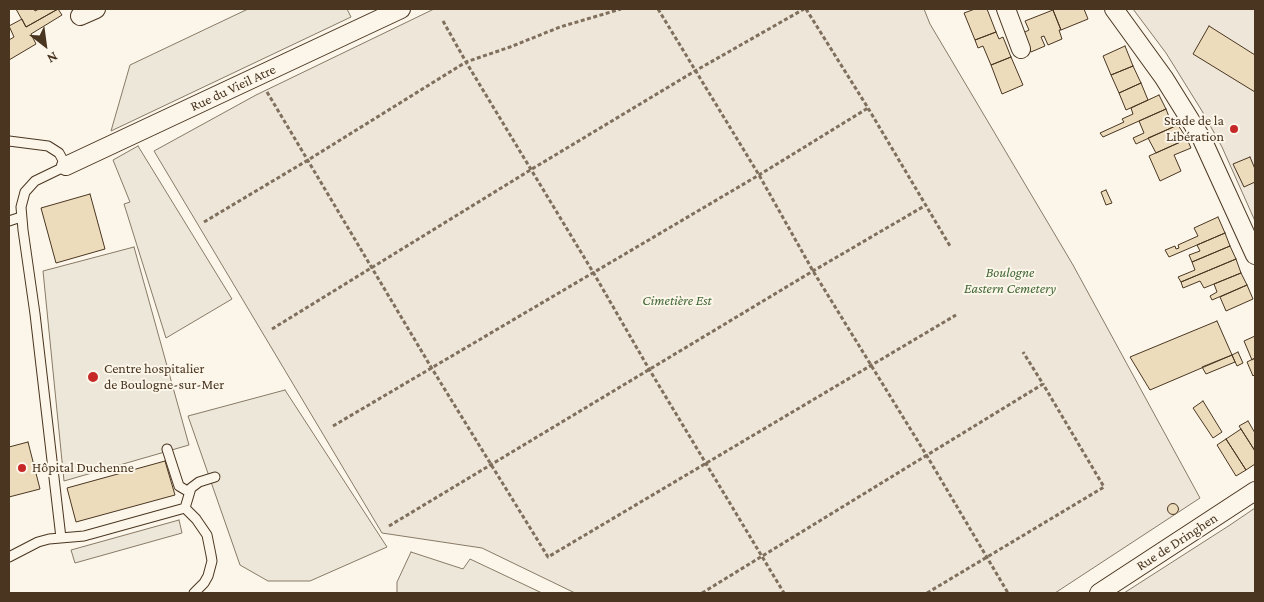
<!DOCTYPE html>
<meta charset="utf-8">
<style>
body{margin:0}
#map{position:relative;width:1264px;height:602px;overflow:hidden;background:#fbf6e9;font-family:"Crimson Pro",serif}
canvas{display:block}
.frame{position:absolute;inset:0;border:10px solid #4a3520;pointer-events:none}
.north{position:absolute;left:20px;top:20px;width:50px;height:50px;-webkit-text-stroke:4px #fbf6e9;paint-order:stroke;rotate:150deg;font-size:14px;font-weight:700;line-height:20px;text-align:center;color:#4a3520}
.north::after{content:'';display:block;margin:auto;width:18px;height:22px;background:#4a3520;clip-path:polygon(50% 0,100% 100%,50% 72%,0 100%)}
</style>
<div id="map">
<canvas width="1264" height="602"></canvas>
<div class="frame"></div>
<div class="north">N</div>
</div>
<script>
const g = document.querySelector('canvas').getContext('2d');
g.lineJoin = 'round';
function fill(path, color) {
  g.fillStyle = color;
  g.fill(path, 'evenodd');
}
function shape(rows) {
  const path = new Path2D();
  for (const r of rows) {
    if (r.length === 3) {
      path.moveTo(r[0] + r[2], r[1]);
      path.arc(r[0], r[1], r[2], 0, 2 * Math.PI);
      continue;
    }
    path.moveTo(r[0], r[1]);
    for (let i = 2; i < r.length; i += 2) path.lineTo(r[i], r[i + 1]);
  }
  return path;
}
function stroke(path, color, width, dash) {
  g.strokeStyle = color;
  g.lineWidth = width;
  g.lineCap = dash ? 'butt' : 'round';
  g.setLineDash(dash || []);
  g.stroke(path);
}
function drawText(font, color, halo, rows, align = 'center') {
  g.font = font + ' "Crimson Pro",serif';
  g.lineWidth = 4;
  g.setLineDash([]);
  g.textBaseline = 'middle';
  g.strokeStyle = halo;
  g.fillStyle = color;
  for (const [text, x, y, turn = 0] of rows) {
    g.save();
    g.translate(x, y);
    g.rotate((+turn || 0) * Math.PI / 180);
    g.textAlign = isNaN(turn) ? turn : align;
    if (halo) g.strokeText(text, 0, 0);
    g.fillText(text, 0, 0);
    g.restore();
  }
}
const green = shape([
 [434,9,924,9,930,24,1073,265,1200,498,1055,593,575,593,482,548,382,533,154,151,256,95,434,9],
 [1133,9,1255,9,1255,221,1222,147,1202,111,1166,53,1133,9],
 [1255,508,1255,593,1124,593,1230,525,1255,508]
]);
const parking = shape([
 [248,9,347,9,351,17,111,131,130,65,248,9],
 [138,146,232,299,166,338,124,204,130,202,113,160,138,146],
 [134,247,189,445,64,481,43,271,134,247],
 [285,390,387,547,310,581,268,581,240,565,188,416,285,390],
 [179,520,182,533,75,563,71,550,179,520],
 [411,552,463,569,470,559,542,593,397,593,397,582,411,552]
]);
const building = shape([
 [16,9,34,9,35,11,39,9,58,9,26,27,16,9],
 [58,9,62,15,31,34,36,44,9,60,9,39,9,40,14,37,9,26,22,19,26,27,58,9],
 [975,9,987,9,996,32,975,40,964,13,975,9],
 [1055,9,1084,9,1088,19,1061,30,1053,10,1055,9],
 [1053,10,1061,30,1059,30,1062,39,1048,45,1044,36,1041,37,1045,46,1031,52,1023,33,1029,30,1025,21,1053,10],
 [1209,26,1255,55,1255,92,1193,54,1209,26],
 [996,32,999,39,1003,37,1011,57,991,65,983,46,978,48,975,40,996,32],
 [1125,46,1133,66,1111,75,1103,56,1125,46],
 [1011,57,1023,85,1002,94,991,65,1011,57],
 [1133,66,1141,83,1119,93,1111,75,1133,66],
 [1141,83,1148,100,1126,110,1119,93,1141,83],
 [1159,95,1166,109,1103,137,1100,133,1124,122,1122,119,1133,114,1131,108,1159,95],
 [1166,109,1173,127,1136,144,1133,138,1144,133,1139,121,1166,109],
 [1178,125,1187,139,1156,153,1148,138,1178,125],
 [1187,139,1191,148,1174,155,1181,171,1160,181,1149,156,1187,139],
 [1250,157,1255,169,1255,182,1244,187,1233,164,1250,157],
 [1106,190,1112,203,1106,205,1101,192,1106,190],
 [90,194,105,249,56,263,41,208,90,194],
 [1218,217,1225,233,1169,257,1165,250,1175,246,1176,249,1179,248,1178,245,1198,236,1194,228,1218,217],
 [1225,233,1230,246,1192,262,1189,255,1200,251,1197,245,1225,233],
 [1230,246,1236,259,1181,282,1178,277,1195,270,1192,262,1230,246],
 [1236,259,1241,273,1214,284,1204,288,1200,281,1183,288,1181,282,1236,259],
 [1241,273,1247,285,1212,300,1210,296,1217,292,1214,284,1241,273],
 [1247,285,1253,299,1226,311,1220,297,1247,285],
 [1217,321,1232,355,1150,390,1130,357,1217,321],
 [1255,336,1255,358,1252,360,1244,341,1255,336],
 [1238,352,1243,363,1237,366,1232,355,1238,352],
 [1232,355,1235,362,1206,374,1202,367,1232,355],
 [1255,358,1255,374,1253,376,1247,362,1255,358],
 [1203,401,1222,432,1213,438,1193,408,1203,401],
 [1248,421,1255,433,1255,451,1239,426,1248,421],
 [1241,429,1255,451,1255,464,1246,470,1226,439,1241,429],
 [1226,439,1246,470,1236,476,1217,445,1226,439],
 [28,442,40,489,9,497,9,447,28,442],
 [165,461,175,495,76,522,67,488,165,461],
 [1173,509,5.5]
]);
const path = shape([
 [658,9,759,175,813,271,927,456,1008,593],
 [806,9,868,108,950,246],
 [443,21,466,62,593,272,649,369,784,593],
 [267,92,431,367,548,557,956,315],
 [204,222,308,160,466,62,510,47,560,27,621,9],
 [272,329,532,169,695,71,804,9],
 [333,426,759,175,868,108],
 [389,526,813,271,926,205],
 [702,593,1043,384,1023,352],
 [927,593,1104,487,1043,384]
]);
const service = shape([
 [9,141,48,146,59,153,66,166,35,181,25,192,21,207,23,230,35,314,61,538],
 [9,221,21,217],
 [167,449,179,486,189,492],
 [185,508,196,519,207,535,211,555,212,561,208,576,204,583,194,593],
 [185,508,191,488,199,482,215,477],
 [9,557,38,542,49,539,84,536,185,508]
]);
const minor = shape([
 [1006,9,1021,49],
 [1114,9,1164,78,1202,139,1255,255],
 [80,16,96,9],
 [66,166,401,9],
 [1099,593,1255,491]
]);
const markers = [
 [1234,129,5,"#c62828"],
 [93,377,6,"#c62828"],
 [22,468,5,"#c62828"]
];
const streetNames = [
 ["Rue du Vieil Atre",233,88,-25],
 ["Rue de Dringhen",1177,542,-33]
];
const poiNames = [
 ["Stade de la",1224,121,"right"],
 ["Libération",1224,137,"right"],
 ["Centre hospitalier",104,369],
 ["de Boulogne-sur-Mer",104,385],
 ["Hôpital Duchenne",32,468]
];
const parkNames = [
 ["Boulogne",1010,273],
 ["Eastern Cemetery",1010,289],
 ["Cimetière Est",677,301]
];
fill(green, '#ede6d9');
stroke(green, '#887966', 1);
fill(parking, '#ede7d9');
stroke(parking, '#887966', 1);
fill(building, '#ecdcbc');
stroke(building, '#4a3520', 1);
stroke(service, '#4a3520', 11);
stroke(minor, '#4a3520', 20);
stroke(path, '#7f6f5c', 3, [4, 2.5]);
stroke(service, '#fbf6e9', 9);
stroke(minor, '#fbf6e9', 18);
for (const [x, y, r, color] of markers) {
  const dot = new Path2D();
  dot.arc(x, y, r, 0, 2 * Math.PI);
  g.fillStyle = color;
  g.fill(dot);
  stroke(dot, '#fbf6e9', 2);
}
drawText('14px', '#4a3520', '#fbf6e9', streetNames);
drawText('14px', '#4a3520', '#fbf6e9', poiNames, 'left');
drawText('italic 14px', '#436837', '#fbf6e9', parkNames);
</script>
